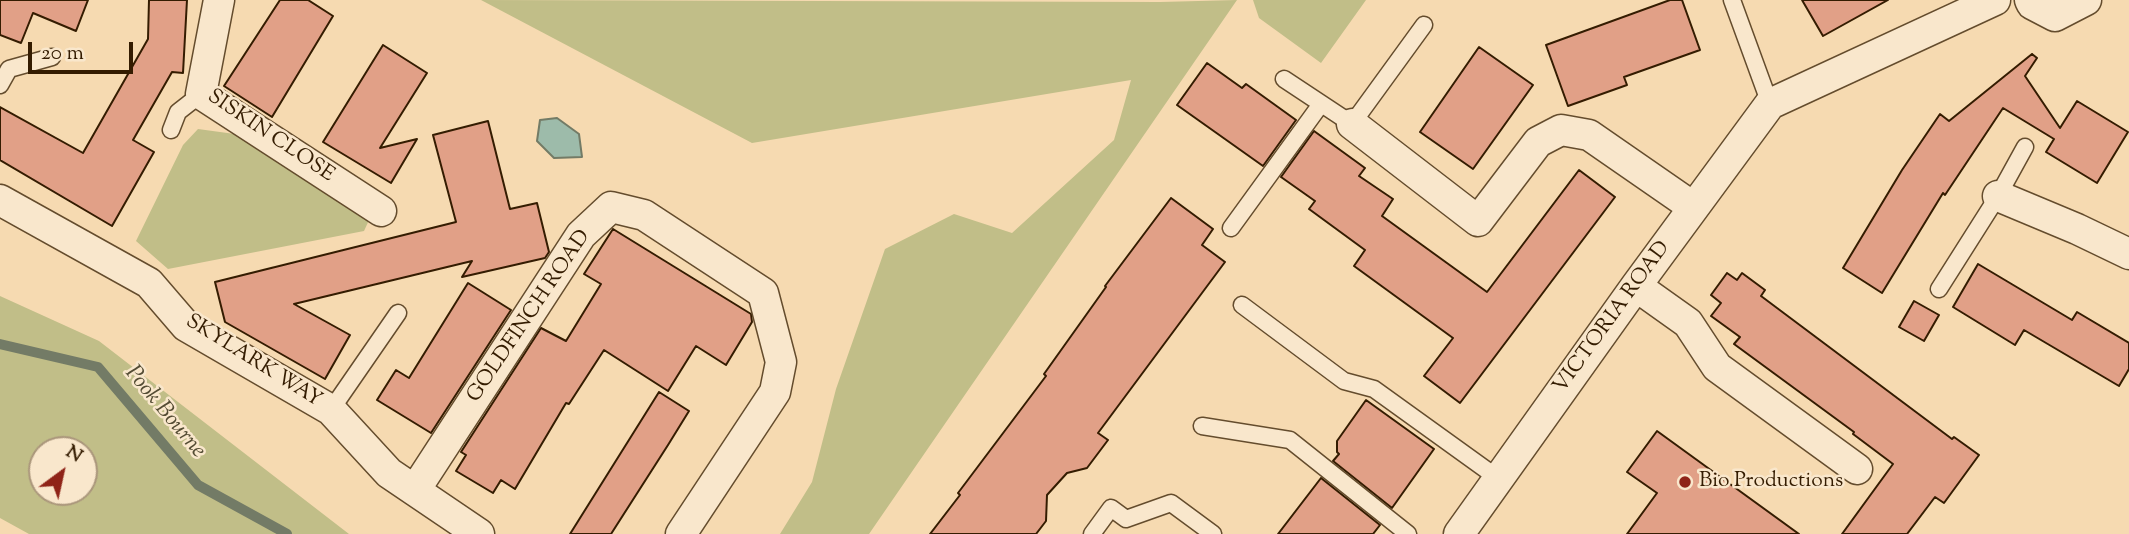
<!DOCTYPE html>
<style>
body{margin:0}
#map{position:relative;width:2129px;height:534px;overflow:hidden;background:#f6dab1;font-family:"Sorts Mill Goudy",serif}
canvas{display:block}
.north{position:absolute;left:28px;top:436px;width:70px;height:70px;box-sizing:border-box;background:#f9e7cc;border:2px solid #aa967b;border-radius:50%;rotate:33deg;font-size:19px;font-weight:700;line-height:28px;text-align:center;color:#341c01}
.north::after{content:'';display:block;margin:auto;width:24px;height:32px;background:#8f2418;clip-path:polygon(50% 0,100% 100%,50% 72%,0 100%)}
.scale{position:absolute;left:28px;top:42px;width:105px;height:32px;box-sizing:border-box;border:4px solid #341c01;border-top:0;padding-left:9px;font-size:21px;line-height:24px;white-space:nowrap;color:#341c01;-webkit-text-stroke:5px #f9e7cc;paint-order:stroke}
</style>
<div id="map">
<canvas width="2129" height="534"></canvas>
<div class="north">N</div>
<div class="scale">20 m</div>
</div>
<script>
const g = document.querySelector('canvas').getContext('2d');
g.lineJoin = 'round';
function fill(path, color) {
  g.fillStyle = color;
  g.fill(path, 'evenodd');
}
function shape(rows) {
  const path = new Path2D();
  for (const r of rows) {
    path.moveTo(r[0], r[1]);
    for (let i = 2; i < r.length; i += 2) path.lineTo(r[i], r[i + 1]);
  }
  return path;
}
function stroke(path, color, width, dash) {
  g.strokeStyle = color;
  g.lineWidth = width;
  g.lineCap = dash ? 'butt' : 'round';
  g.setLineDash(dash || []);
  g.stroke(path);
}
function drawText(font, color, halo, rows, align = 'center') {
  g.font = font + ' "Sorts Mill Goudy",serif';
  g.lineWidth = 5;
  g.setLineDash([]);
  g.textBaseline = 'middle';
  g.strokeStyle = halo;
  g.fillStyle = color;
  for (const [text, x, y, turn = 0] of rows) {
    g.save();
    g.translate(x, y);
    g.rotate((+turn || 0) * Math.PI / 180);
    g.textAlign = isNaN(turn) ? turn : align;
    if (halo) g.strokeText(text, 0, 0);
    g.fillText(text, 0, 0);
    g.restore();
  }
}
const green = shape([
 [481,0,1160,2,1237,0,869,534,780,534,812,482,836,389,885,249,954,214,1012,233,1114,140,1131,80,752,143],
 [1253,0,1366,0,1321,63,1259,18],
 [198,129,242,135,370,218,364,231,168,269,136,241,183,145],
 [0,296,99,341,349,534,29,534,0,518],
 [42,450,84,450,84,492,42,492]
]);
const water = shape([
 [557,118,579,134,582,157,554,158,537,141,540,120,557,118]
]);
const stream = shape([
 [0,344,98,367,198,485,287,534]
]);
const building = shape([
 [0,0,88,0,76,31,33,13,21,43,0,35,0,0],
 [149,0,187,0,183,73,172,72,133,140,154,152,112,226,0,160,0,107,83,153,148,39,149,0],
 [280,0,308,0,333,16,272,117,224,86,280,0],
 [1670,0,1682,0,1700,50,1624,77,1627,85,1568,106,1546,45,1670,0],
 [1802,0,1888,0,1823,36,1802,0],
 [383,45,427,73,380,148,417,139,391,183,323,142,383,45],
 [1479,47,1533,85,1473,169,1420,132,1479,47],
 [2032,54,2037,58,2025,76,2060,128,2077,101,2128,132,2097,183,2046,152,2054,139,2003,108,1945,195,1943,193,1882,293,1843,268,1902,170,1940,114,1949,121,2032,54],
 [1207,63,1242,88,1246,84,1296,120,1263,166,1177,105,1207,63],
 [488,121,510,209,537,203,549,252,545,258,462,277,472,261,294,304,350,335,325,379,225,322,215,282,456,222,433,135,488,121],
 [1314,131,1365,168,1359,176,1393,199,1382,216,1487,292,1579,170,1615,197,1460,403,1424,376,1453,338,1354,266,1365,250,1309,209,1315,201,1281,177,1314,131],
 [1171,198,1213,229,1202,245,1225,262,1098,433,1108,440,1087,468,1067,473,1047,495,1046,521,1036,534,930,534,960,495,958,493,1046,376,1044,374,1106,287,1105,286,1171,198],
 [613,229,751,314,752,322,726,365,696,346,668,391,604,350,569,404,566,403,515,489,501,480,493,493,456,471,466,455,461,452,541,328,566,341,601,284,584,274,613,229],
 [1978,264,2072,320,2077,312,2129,343,2129,369,2119,386,2024,330,2015,345,1953,307,1978,264],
 [1727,273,1737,280,1742,273,1765,290,1761,296,1952,439,1954,437,1979,455,1944,503,1935,497,1907,534,1842,534,1893,464,1853,434,1854,432,1734,344,1740,337,1711,316,1721,303,1711,295,1727,273],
 [468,283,511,310,431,433,377,400,396,370,409,378,468,283],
 [1914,301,1939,315,1924,341,1899,327,1914,301],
 [659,392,689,411,668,445,611,534,570,534,659,392],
 [1366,400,1434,449,1392,508,1333,461,1339,454,1337,452,1337,441,1366,400],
 [1657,431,1799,534,1627,534,1657,493,1627,472,1657,431],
 [1321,478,1380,525,1373,534,1278,534,1321,478]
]);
const lane = shape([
 [1732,0,1770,104],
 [1284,79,1352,124,1424,25],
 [0,85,9,69,52,57],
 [171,130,178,112,201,94],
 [1231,228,1321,104],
 [1939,289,1998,196,2025,147],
 [1242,305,1344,381,1374,389,1499,479],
 [331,410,398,313],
 [1202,426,1290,440,1408,534],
 [1092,534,1111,508,1126,519,1171,503,1213,534]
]);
const street = shape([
 [219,0,201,94,381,211],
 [2030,0,2032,4,2055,16,2086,0],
 [1352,124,1478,221,1538,142,1561,130,1589,135,1693,207],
 [1998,196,2077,229,2129,254],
 [0,200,149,283,186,326,331,410,389,473,479,534],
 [1636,286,1688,323,1717,367,1857,469],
 [415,490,581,235,611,207,644,215,763,293,781,362,775,392,681,534],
 [1459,534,1636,286,1770,104,1995,0]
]);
const markers = [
 [1685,482,7,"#8f2418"]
];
const streetNames = [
 ["SISKIN CLOSE",270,137,34],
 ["GOLDFINCH ROAD",530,317,-56],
 ["VICTORIA ROAD",1613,318,-54],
 ["SKYLARK WAY",253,362,32]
];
const poiNames = [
 ["Bio Productions",1699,482]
];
const waterNames = [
 ["Pook Bourne",164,413,50]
];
fill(green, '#c1be88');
fill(water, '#9dbbaa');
stroke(water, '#737b66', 2);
stroke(stream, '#737b66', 10);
fill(building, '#e1a087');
stroke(building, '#341c01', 2);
stroke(lane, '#644c2d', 19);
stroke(street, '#644c2d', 33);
stroke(lane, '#f9e7cc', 16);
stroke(street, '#f9e7cc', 30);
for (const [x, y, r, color] of markers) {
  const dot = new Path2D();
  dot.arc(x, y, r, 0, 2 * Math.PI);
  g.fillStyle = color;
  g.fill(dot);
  stroke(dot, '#f9e7cc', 2.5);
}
drawText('21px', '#341c01', '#f9e7cc', streetNames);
drawText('21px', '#341c01', '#f9e7cc', poiNames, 'left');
drawText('italic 23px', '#544c34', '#f9e7cc', waterNames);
</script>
